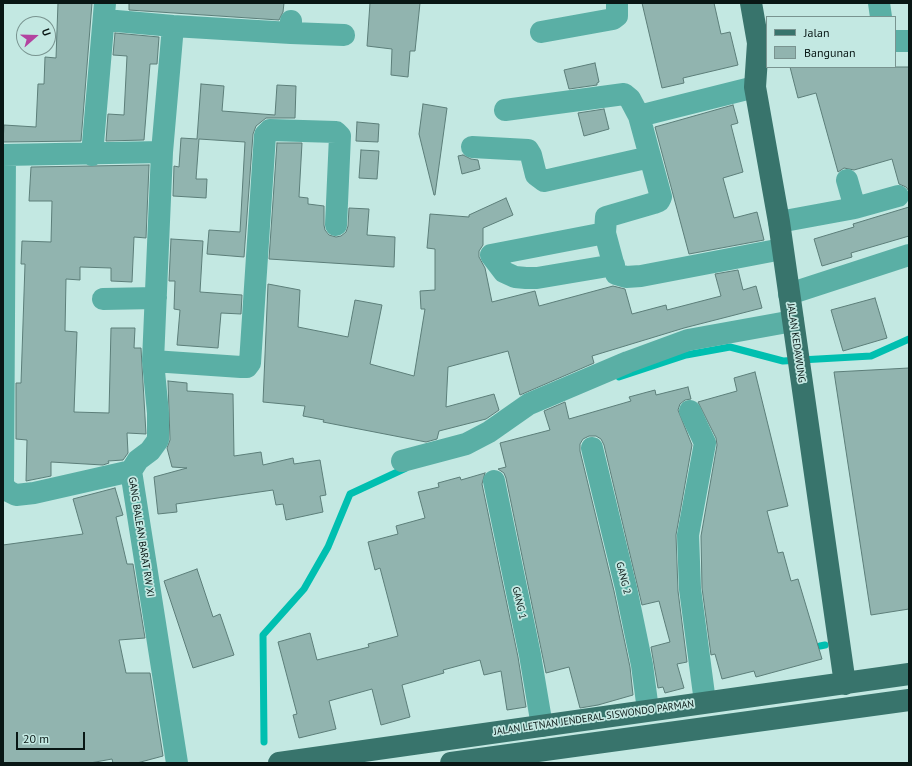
<!DOCTYPE html>
<style>
body{margin:0}
#map{position:relative;width:912px;height:766px;overflow:hidden;background:#c3e8e2;font-family:"PT Sans",sans-serif}
canvas{display:block}
.frame{position:absolute;inset:0;border:4px solid #091715;pointer-events:none}
.legend{position:absolute;left:766px;top:16px;width:130px;height:52px;box-sizing:border-box;background:#c3e8e2;border:1px solid #799490;margin:0;padding:5px 7px;list-style:none;font-size:12px;color:#091715}
.legend li{display:flex;align-items:center;gap:8px;height:20px}
.legend b{width:20px;border:1px solid #799490}
.north{position:absolute;left:16px;top:16px;width:40px;height:40px;box-sizing:border-box;background:#c3e8e2;border:1px solid #799490;border-radius:50%;rotate:70deg;font-size:11px;font-weight:700;line-height:16px;text-align:center;color:#091715}
.north::after{content:'';display:block;margin:auto;width:14px;height:18px;background:#b343a0;clip-path:polygon(50% 0,100% 100%,50% 72%,0 100%)}
.scale{position:absolute;left:16px;top:732px;width:69px;height:18px;box-sizing:border-box;border:2px solid #091715;border-top:0;padding-left:5px;font-size:12px;line-height:14px;white-space:nowrap;color:#091715;-webkit-text-stroke:3px #c3e8e2;paint-order:stroke}
</style>
<div id="map">
<canvas width="912" height="766"></canvas>
<div class="frame"></div>
<ul class="legend">
<li><b style="height:5px;background:#38746c"></b>Jalan</li>
<li><b style="height:11px;background:#91b4af"></b>Bangunan</li>
</ul>
<div class="north">U</div>
<div class="scale">20 m</div>
</div>
<script>
const g = document.querySelector('canvas').getContext('2d');
g.lineJoin = 'round';
function shape(rows) {
  const path = new Path2D();
  for (const r of rows) {
    path.moveTo(r[0], r[1]);
    for (let i = 2; i < r.length; i += 2) path.lineTo(r[i], r[i + 1]);
  }
  return path;
}
function stroke(path, color, width, dash) {
  g.strokeStyle = color;
  g.lineWidth = width;
  g.lineCap = dash ? 'butt' : 'round';
  g.setLineDash(dash || []);
  g.stroke(path);
}
function fill(path, color) {
  g.fillStyle = color;
  g.fill(path, 'evenodd');
}
function drawText(font, color, halo, rows, align = 'center') {
  g.font = font + ' "PT Sans",sans-serif';
  g.lineWidth = 3.5;
  g.setLineDash([]);
  g.textBaseline = 'middle';
  g.strokeStyle = halo;
  g.fillStyle = color;
  for (const [text, x, y, turn = 0] of rows) {
    g.save();
    g.translate(x, y);
    g.rotate((+turn || 0) * Math.PI / 180);
    g.textAlign = isNaN(turn) ? turn : align;
    if (halo) g.strokeText(text, 0, 0);
    g.fillText(text, 0, 0);
    g.restore();
  }
}
const stream = shape([
 [619,377,686,355,730,347,783,361,871,356,909,339],
 [820,646,825,645],
 [264,742,263,635,304,589,328,547,350,494,406,468]
]);
const building = shape([
 [58,3,92,3,81,141,3,142,4,125,36,127,38,84,44,84,45,57,56,58,58,3],
 [129,3,284,3,283,12,279,20,129,10,129,3],
 [370,3,420,3,415,51,410,51,408,77,391,75,392,49,367,46,370,3],
 [642,3,714,3,721,34,730,32,738,65,683,78,684,83,662,88,642,3],
 [115,33,159,37,157,64,150,64,144,140,106,141,108,114,124,115,127,56,113,55,115,33],
 [595,63,599,82,597,83,597,85,569,89,564,70,595,63],
 [790,67,909,67,909,191,906,187,899,184,892,159,854,170,844,168,838,172,816,93,798,98,790,67],
 [201,84,224,86,222,111,275,115,277,85,296,86,295,118,266,118,256,126,253,134,244,257,207,254,209,230,240,232,245,142,199,139,196,179,207,179,206,198,173,196,174,166,179,167,181,138,197,139,201,84],
 [423,104,447,108,435,195,434,195,419,134,423,104],
 [733,105,738,123,731,125,743,172,723,178,734,218,757,212,764,240,689,254,655,127,733,105],
 [604,109,609,129,584,136,578,113,604,109],
 [357,122,379,124,378,142,356,141,357,122],
 [277,143,302,143,299,197,308,198,308,204,324,206,324,225,325,230,329,235,336,237,341,236,346,232,348,226,349,208,369,209,367,235,395,237,394,267,269,259,277,143],
 [361,150,379,151,377,179,359,178,361,150],
 [463,155,471,159,478,160,480,169,462,174,458,156,463,155],
 [149,165,146,238,134,237,132,282,111,281,111,268,80,267,80,280,66,279,65,331,77,332,74,412,109,413,111,328,135,328,134,348,141,348,146,434,127,433,128,453,123,460,108,461,109,463,103,465,51,462,51,476,26,481,27,440,16,439,16,383,21,383,25,264,21,264,22,241,51,242,52,201,29,201,31,167,149,165],
 [506,198,513,215,483,228,483,245,479,251,479,257,485,268,492,302,535,291,539,306,613,286,625,289,632,314,666,305,667,310,721,296,715,274,738,270,743,290,756,286,762,308,684,328,592,356,594,363,520,395,508,351,448,367,446,407,494,394,499,410,486,419,439,431,437,439,426,442,323,422,324,420,303,416,305,406,263,402,268,284,300,290,298,327,348,337,355,300,382,305,370,364,414,376,425,309,421,309,420,291,435,290,435,249,427,248,430,214,469,217,469,215,506,198],
 [909,207,909,236,851,253,852,257,822,266,814,239,854,227,853,224,909,207],
 [171,239,203,241,200,292,242,295,241,314,221,313,218,348,177,345,180,310,174,309,175,281,169,281,171,239],
 [875,298,887,338,843,351,831,310,875,298],
 [909,368,909,609,871,615,834,372,909,368],
 [755,372,788,506,767,511,778,553,783,552,791,581,798,579,822,659,756,677,754,671,722,679,715,654,711,655,702,588,701,536,717,445,716,438,698,402,737,391,734,378,755,372],
 [168,381,187,383,187,391,233,394,234,456,261,452,263,465,293,458,294,464,320,460,326,495,320,496,323,512,286,520,283,504,276,505,273,490,176,504,177,512,158,514,154,477,187,468,172,467,167,448,170,440,168,381],
 [688,387,691,399,685,400,680,404,678,410,692,445,676,535,678,591,687,662,677,664,684,688,665,693,663,687,658,688,651,647,670,642,659,601,642,605,604,445,601,439,596,436,589,436,583,439,580,444,580,451,614,591,630,667,633,695,598,705,580,708,569,667,546,673,506,478,504,473,498,469,506,467,500,443,550,430,544,411,565,402,569,419,631,401,629,397,655,390,656,395,688,387],
 [485,473,482,484,518,657,526,707,507,710,501,671,484,675,480,660,443,670,444,673,402,685,410,717,381,725,372,689,329,701,336,729,299,738,293,715,297,714,278,642,310,633,317,660,369,647,368,644,398,636,380,568,375,570,368,542,398,534,396,526,425,518,418,492,439,487,438,483,460,477,461,480,485,473],
 [115,488,123,515,116,517,127,564,133,564,145,638,119,640,126,673,150,673,163,756,137,763,113,763,112,759,90,763,3,763,3,545,83,534,73,499,115,488],
 [197,569,213,617,220,614,234,655,193,668,164,581,197,569]
]);
const minor = shape([
 [879,3,881,17],
 [105,20,173,26,291,33,291,21],
 [173,26,162,152,153,361,158,413,158,440,150,451,138,460,131,471,177,763],
 [541,32,613,19,617,16,617,3],
 [291,33,344,35],
 [895,41,909,41],
 [505,110,624,94,630,99,639,116,661,197,659,201,654,203,606,217,605,233,616,274,626,277,641,276,782,249],
 [639,116,755,87],
 [472,147,528,150,531,155,536,175,544,181,650,157],
 [3,155,162,152],
 [5,155,3,485,8,491,16,495,34,493,131,471],
 [92,155,105,3],
 [847,180,855,208],
 [779,222,855,208,898,196],
 [605,233,491,255,504,272,515,277,526,278,537,278,614,265],
 [789,294,909,255],
 [103,299,156,298],
 [153,361,241,367,247,367,250,363,265,135,270,130,336,132,340,136,336,225],
 [690,411,705,443,688,535,690,589,705,702],
 [592,448,626,588,642,665,648,710],
 [402,461,466,444,489,432,529,404,628,362,688,340,793,321],
 [494,481,530,655,542,726]
]);
const major = shape([
 [751,3,758,43,755,87,779,222,845,684],
 [279,763,909,674],
 [451,763,909,700]
]);
const streetNames = [
 ["JALAN KEDAWUNG",796,343,82],
 ["GANG BALEAN BARAT RW XI",141,537,81],
 ["GANG 2",623,578,76],
 ["GANG 1",519,603,77],
 ["JALAN LETNAN JENDERAL SISWONDO PARMAN",594,718,-8]
];
stroke(stream, '#00bfb0', 7);
fill(building, '#91b4af');
stroke(building, '#5c7e79', 1);
stroke(minor, '#5aafa5', 22);
stroke(major, '#38746c', 22);
drawText('10px', '#091715', '#c3e8e2', streetNames);
</script>
